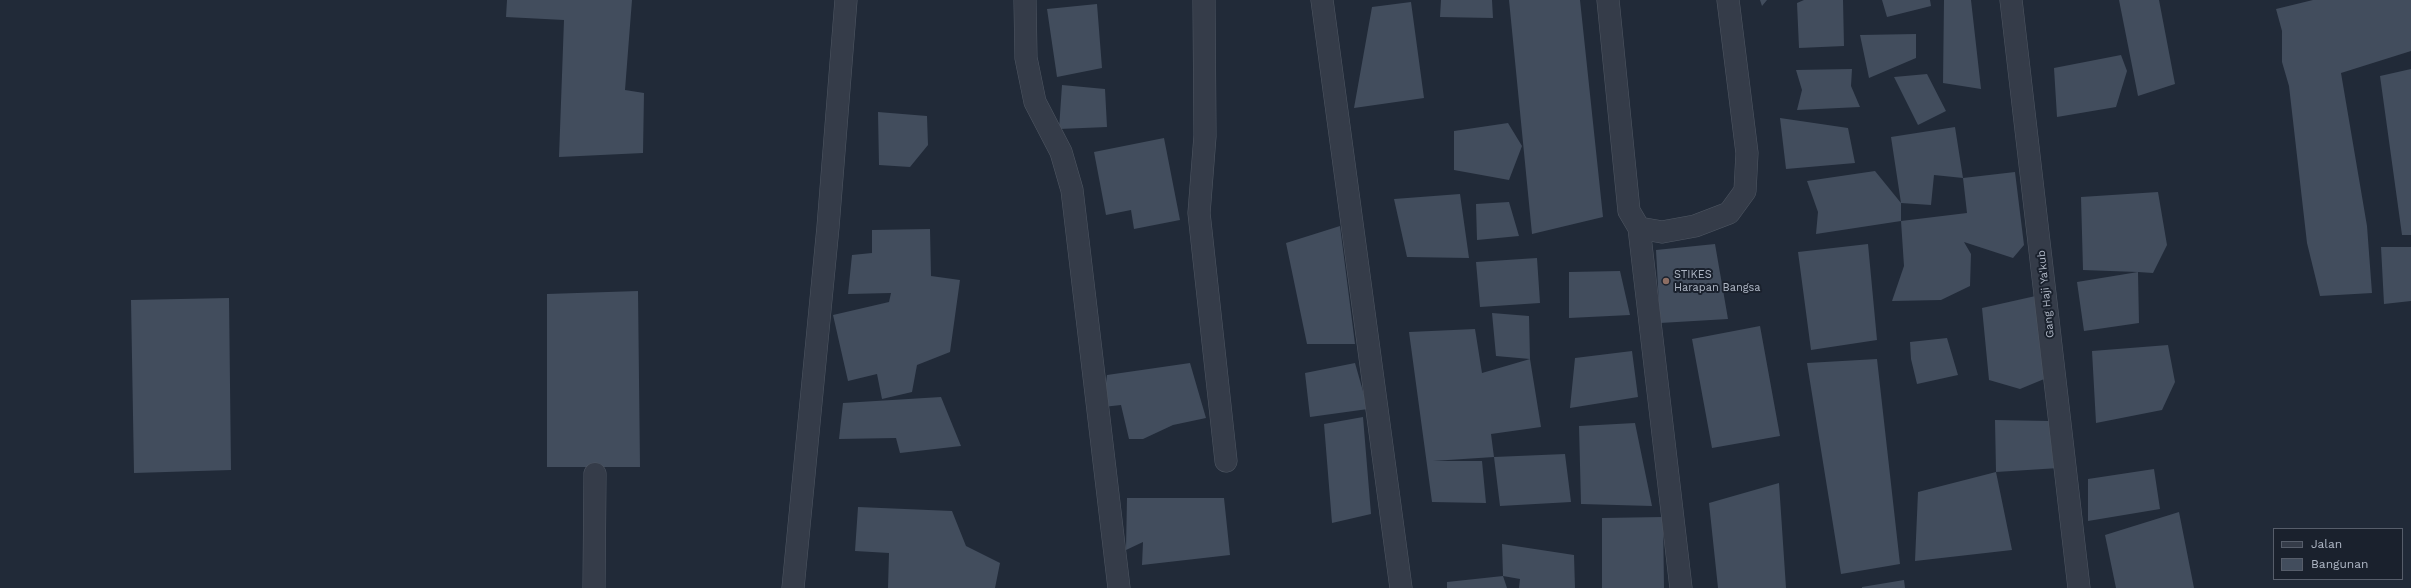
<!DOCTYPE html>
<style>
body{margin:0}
#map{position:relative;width:2411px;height:588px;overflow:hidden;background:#212a38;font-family:"Work Sans",sans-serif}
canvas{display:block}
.legend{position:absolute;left:2273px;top:528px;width:130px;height:52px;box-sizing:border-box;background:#1a212d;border:1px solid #565d6a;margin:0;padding:5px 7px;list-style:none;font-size:12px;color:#afb7c5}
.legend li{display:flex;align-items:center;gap:8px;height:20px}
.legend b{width:20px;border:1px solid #565d6a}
</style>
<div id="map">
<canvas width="2411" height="588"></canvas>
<ul class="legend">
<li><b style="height:5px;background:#353c49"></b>Jalan</li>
<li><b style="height:11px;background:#424d5d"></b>Bangunan</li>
</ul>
</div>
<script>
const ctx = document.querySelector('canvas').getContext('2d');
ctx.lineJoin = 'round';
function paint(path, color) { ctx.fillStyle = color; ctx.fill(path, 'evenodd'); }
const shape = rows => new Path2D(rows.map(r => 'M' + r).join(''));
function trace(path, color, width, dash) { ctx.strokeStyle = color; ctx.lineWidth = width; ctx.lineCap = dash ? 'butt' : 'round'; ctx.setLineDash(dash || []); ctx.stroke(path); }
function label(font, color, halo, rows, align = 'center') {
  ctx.font = font + ' "Work Sans",sans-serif'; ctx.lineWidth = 4; ctx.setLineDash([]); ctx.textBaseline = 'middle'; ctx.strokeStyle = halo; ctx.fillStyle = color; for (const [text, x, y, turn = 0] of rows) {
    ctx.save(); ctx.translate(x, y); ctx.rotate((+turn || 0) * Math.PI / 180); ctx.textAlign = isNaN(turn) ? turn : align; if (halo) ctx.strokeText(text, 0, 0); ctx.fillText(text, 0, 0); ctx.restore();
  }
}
const building = shape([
 [507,0,632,0,625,90,644,93,643,153,559,157,564,20,506,17],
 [1441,0,1492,0,1493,18,1440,17],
 [1509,0,1580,0,1603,217,1532,234],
 [1760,0,1767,0,1762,6],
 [1804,0,1843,0,1844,46,1799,48,1797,3],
 [1882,0,1930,0,1931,6,1887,17],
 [1944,0,1971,0,1981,89,1943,83],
 [2119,0,2159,0,2175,84,2138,96],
 [2313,0,2411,0,2411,51,2341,73,2367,226,2372,293,2320,296,2307,243,2289,86,2282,62,2282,31,2276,9],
 [1411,2,1424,98,1354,108,1372,7],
 [1097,4,1102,68,1057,77,1047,9],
 [1916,34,1916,58,1869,78,1860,35],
 [2121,55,2127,71,2116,107,2057,117,2054,68],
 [1852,69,1851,86,1860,107,1797,110,1802,90,1796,70],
 [2411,69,2411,235,2402,235,2380,76],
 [1927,74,1946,111,1918,125,1894,77],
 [1062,85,1105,89,1107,127,1059,129],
 [878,112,927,116,928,145,910,167,879,165],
 [1780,118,1848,128,1855,163,1786,169],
 [1508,123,1522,146,1509,180,1454,170,1454,131],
 [1955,127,1963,178,1934,175,1931,205,1901,203,1891,137],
 [1164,138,1180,220,1134,229,1131,210,1106,215,1094,152],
 [1875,171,1901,203,1901,221,1816,234,1818,212,1807,181],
 [2015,172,2024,245,2013,258,1964,242,1971,254,1970,286,1941,300,1892,301,1904,266,1901,221,1967,213,1963,178],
 [2158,192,2167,245,2153,273,2138,272,2139,323,2084,331,2077,282,2138,272,2083,270,2081,197],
 [1460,194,1469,258,1407,257,1394,199],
 [1509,202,1519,236,1477,240,1476,204],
 [1340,226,1355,344,1307,344,1286,243],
 [930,229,931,276,960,280,950,352,917,365,912,392,882,399,877,374,848,381,833,315,889,302,891,293,848,294,852,255,872,253,872,230],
 [1715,244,1728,319,1660,323,1656,250],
 [1868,244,1877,340,1811,350,1798,252],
 [2381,247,2411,247,2411,301,2384,304],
 [1537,258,1540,303,1480,307,1476,262],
 [1620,271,1630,315,1569,318,1569,272],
 [638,291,640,467,547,467,547,294],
 [2040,295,2049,377,2020,389,1989,380,1982,308],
 [229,298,231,470,134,473,131,300],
 [1492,313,1529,316,1530,359,1496,356],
 [1760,326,1780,436,1712,448,1692,339],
 [1475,329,1482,373,1530,359,1541,427,1491,434,1494,457,1433,461,1482,461,1486,503,1432,502,1409,332],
 [1947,338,1958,375,1917,384,1911,359,1910,342],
 [2168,345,2175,382,2162,410,2096,423,2092,351],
 [1632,351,1638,397,1570,408,1575,358],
 [1877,359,1900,564,1841,574,1807,363],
 [1190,363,1206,418,1173,425,1143,439,1129,439,1121,405,1103,407,1107,375],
 [1355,363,1368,409,1310,417,1305,373],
 [941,397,961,446,900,453,896,438,839,439,843,403],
 [1363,417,1371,514,1332,523,1324,424],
 [1995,420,2050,421,2059,468,1996,472,2012,550,1915,561,1918,492,1996,472],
 [1635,423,1652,506,1581,504,1579,426],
 [1565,454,1571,502,1500,506,1494,457],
 [2154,469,2160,509,2088,521,2088,479],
 [1779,483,1786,588,1718,588,1709,503],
 [1127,498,1224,498,1230,555,1142,565,1143,542,1126,550],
 [858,507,952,511,966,546,1000,563,995,588,888,588,889,553,855,551],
 [2179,512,2194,588,2116,588,2105,535],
 [1663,517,1664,588,1602,588,1602,518],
 [1502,544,1574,555,1575,588,1519,588,1520,579,1503,576],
 [1503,576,1507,588,1447,588,1447,582],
 [1904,580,1905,588,1862,588,1862,587]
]);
const minor = shape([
 [1025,0,1026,58,1035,102,1061,152,1072,190,1119,588],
 [1204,0,1205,136,1199,213,1226,461],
 [1322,0,1401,588],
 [1608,0,1629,211,1639,228,1681,588],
 [2011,0,2079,588],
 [1639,228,1662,232,1695,226,1729,213,1745,191,1747,153,1728,0],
 [594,588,595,474],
 [793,588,828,227,846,0]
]);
const markers = [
 [1666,281,4,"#8d6e63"]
];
const poiNames = [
 ["STIKES",1674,275],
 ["Harapan Bangsa",1674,288]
];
const streetNames = [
 ["Gang Haji Ya'kub",2046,294,-96]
];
paint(building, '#424d5d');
trace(minor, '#4f5763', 23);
trace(minor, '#353c49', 22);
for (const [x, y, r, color] of markers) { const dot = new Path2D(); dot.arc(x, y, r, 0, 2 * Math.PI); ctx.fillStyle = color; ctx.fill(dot); trace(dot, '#1a212d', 1.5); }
label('11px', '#afb7c5', '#1a212d', poiNames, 'left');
label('11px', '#afb7c5', '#1a212d', streetNames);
</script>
